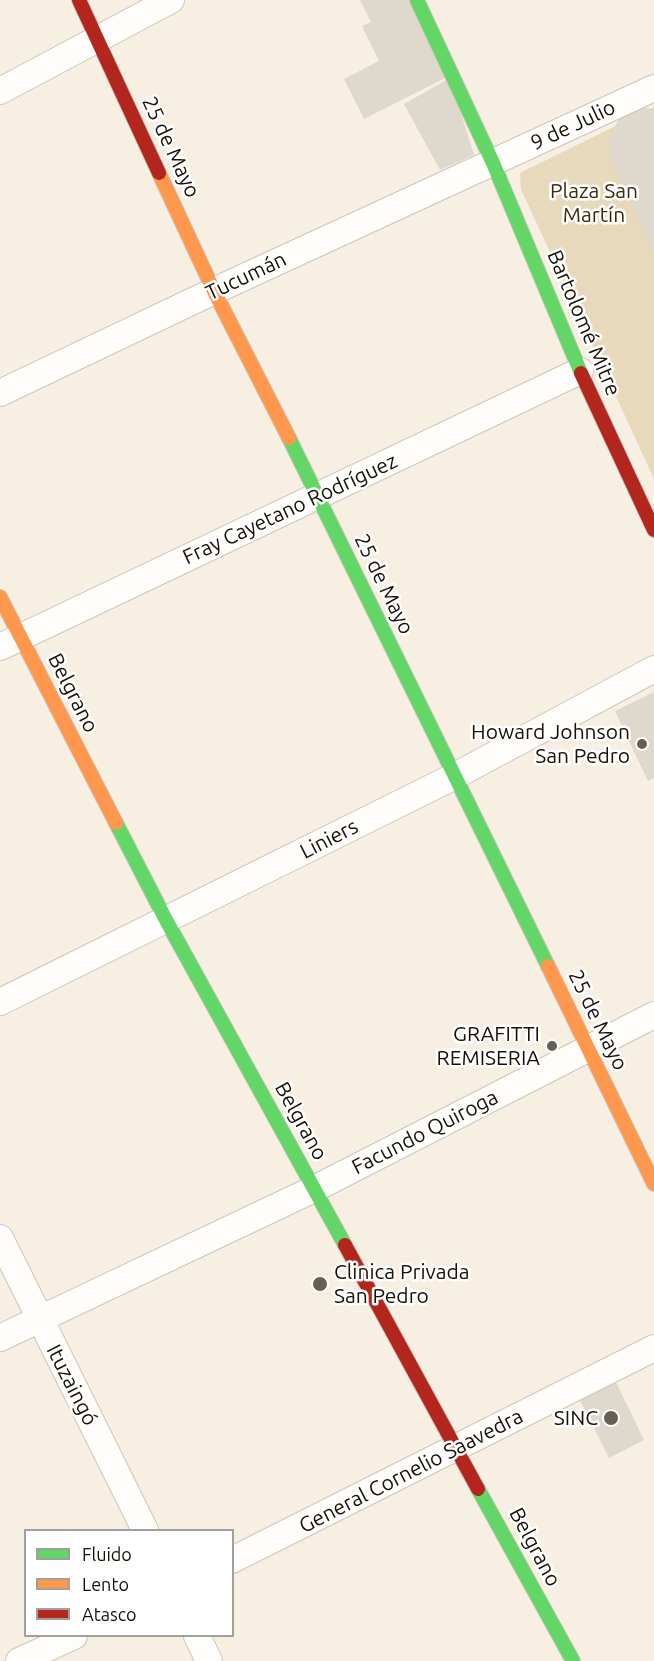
<!DOCTYPE html>
<meta charset="utf-8">
<style>
body{margin:0}
#map{position:relative;width:654px;height:1661px;overflow:hidden;background:#f7efe2;font-family:Ubuntu,sans-serif}
canvas{display:block}
.legend{position:absolute;left:24px;top:1529px;width:210px;height:108px;box-sizing:border-box;background:#fff;border:2px solid #a2a09c;margin:0;padding:8px 10px;list-style:none;font-size:18px;color:#161107}
.legend li{display:flex;align-items:center;gap:12px;height:30px}
.legend b{width:30px;border:2px solid #a2a09c}
</style>
<div id="map">
<canvas width="654" height="1661"></canvas>
<ul class="legend">
<li><b style="height:8px;background:#63d668"></b>Fluido</li>
<li><b style="height:8px;background:#ff974d"></b>Lento</li>
<li><b style="height:8px;background:#b3261e"></b>Atasco</li>
</ul>
</div>
<script>
const ctx = document.querySelector('canvas').getContext('2d');
ctx.lineJoin = 'round';
function paint(path, color) { ctx.fillStyle = color; ctx.fill(path, 'evenodd'); }
const shape = rows => new Path2D(rows.map(r => 'M' + r).join(''));
function trace(path, color, width, dash) { ctx.strokeStyle = color; ctx.lineWidth = width; ctx.lineCap = dash ? 'butt' : 'round'; ctx.setLineDash(dash || []); ctx.stroke(path); }
function label(font, color, halo, rows, align = 'center') {
  ctx.font = font + ' Ubuntu,sans-serif'; ctx.lineWidth = 5; ctx.setLineDash([]); ctx.textBaseline = 'middle'; ctx.strokeStyle = halo; ctx.fillStyle = color; for (const [text, x, y, turn = 0] of rows) {
    ctx.save(); ctx.translate(x, y); ctx.rotate((+turn || 0) * Math.PI / 180); ctx.textAlign = isNaN(turn) ? turn : align; if (halo) ctx.strokeText(text, 0, 0); ctx.fillText(text, 0, 0); ctx.restore();
  }
}
const green = shape([
 [654,107,654,479,521,189,520,173]
]);
const building = shape([
 [360,0,410,0,449,76,364,119,344,79,379,61,362,26,371,22],
 [450,78,474,155,440,170,404,104],
 [635,107,654,109,654,253,611,158,608,143,620,116],
 [654,692,654,778,648,781,615,711],
 [614,1378,644,1440,609,1458,578,1396]
]);
const street = shape([
 [0,91,171,0],
 [0,393,214,291,654,88],
 [0,647,580,371],
 [0,1002,453,777,654,669],
 [0,1238,145,1530],
 [0,1338,314,1189,654,1015],
 [232,1560,654,1348],
 [197,1636,209,1661],
 [19,1661,74,1636]
]);
const fast = shape([
 [417,0,493,163,581,373],
 [289,438,548,966],
 [116,823,166,920,345,1245],
 [478,1489,573,1661]
]);
const slow = shape([
 [159,173,214,291,289,438],
 [0,597,116,823],
 [548,966,654,1184]
]);
const jam = shape([
 [79,0,159,173],
 [581,373,654,530],
 [345,1245,478,1489]
]);
const markers = [
 [642,744,6,"#655f54"],
 [552,1046,6,"#655f54"],
 [320,1284,8,"#655f54"],
 [611,1418,8,"#655f54"]
];
const streetNames = [
 ["9 de Julio",573,125,-25],
 ["25 de Mayo",171,147,65],
 ["Tucumán",246,276,-25],
 ["Bartolomé Mitre",584,323,67],
 ["Fray Cayetano Rodríguez",290,509,-25],
 ["25 de Mayo",384,584,64],
 ["Belgrano",73,693,63],
 ["Liniers",329,839,-27],
 ["25 de Mayo",598,1020,64],
 ["Belgrano",301,1121,61],
 ["Facundo Quiroga",425,1132,-27],
 ["Ituzaingó",72,1385,63],
 ["General Cornelio Saavedra",411,1471,-27],
 ["Belgrano",535,1547,62]
];
const parkNames = [
 ["Plaza San",594,191],
 ["Martín",594,215]
];
const poiNames = [
 ["Howard Johnson",630,732],
 ["San Pedro",630,756],
 ["GRAFITTI",540,1034],
 ["REMISERIA",540,1058],
 ["Clinica Privada",334,1272,"left"],
 ["San Pedro",334,1296,"left"],
 ["SINC",598,1418]
];
paint(green, '#e8d8bc');
paint(building, '#ded8cd');
trace(street, '#cdc6bb', 28);
trace(fast, '#cdc6bb', 16);
trace(slow, '#cdc6bb', 16);
trace(jam, '#cdc6bb', 16);
trace(street, '#fefdfb', 26);
trace(fast, '#63d668', 14);
trace(slow, '#ff974d', 14);
trace(jam, '#b3261e', 14);
for (const [x, y, r, color] of markers) { const dot = new Path2D(); dot.arc(x, y, r, 0, 2 * Math.PI); ctx.fillStyle = color; ctx.fill(dot); trace(dot, '#fff', 2); }
label('21px', '#161107', '#fff', streetNames);
label('21px', '#3a2b0e', '#fff', parkNames);
label('21px', '#161107', '#fff', poiNames, 'right');
</script>
